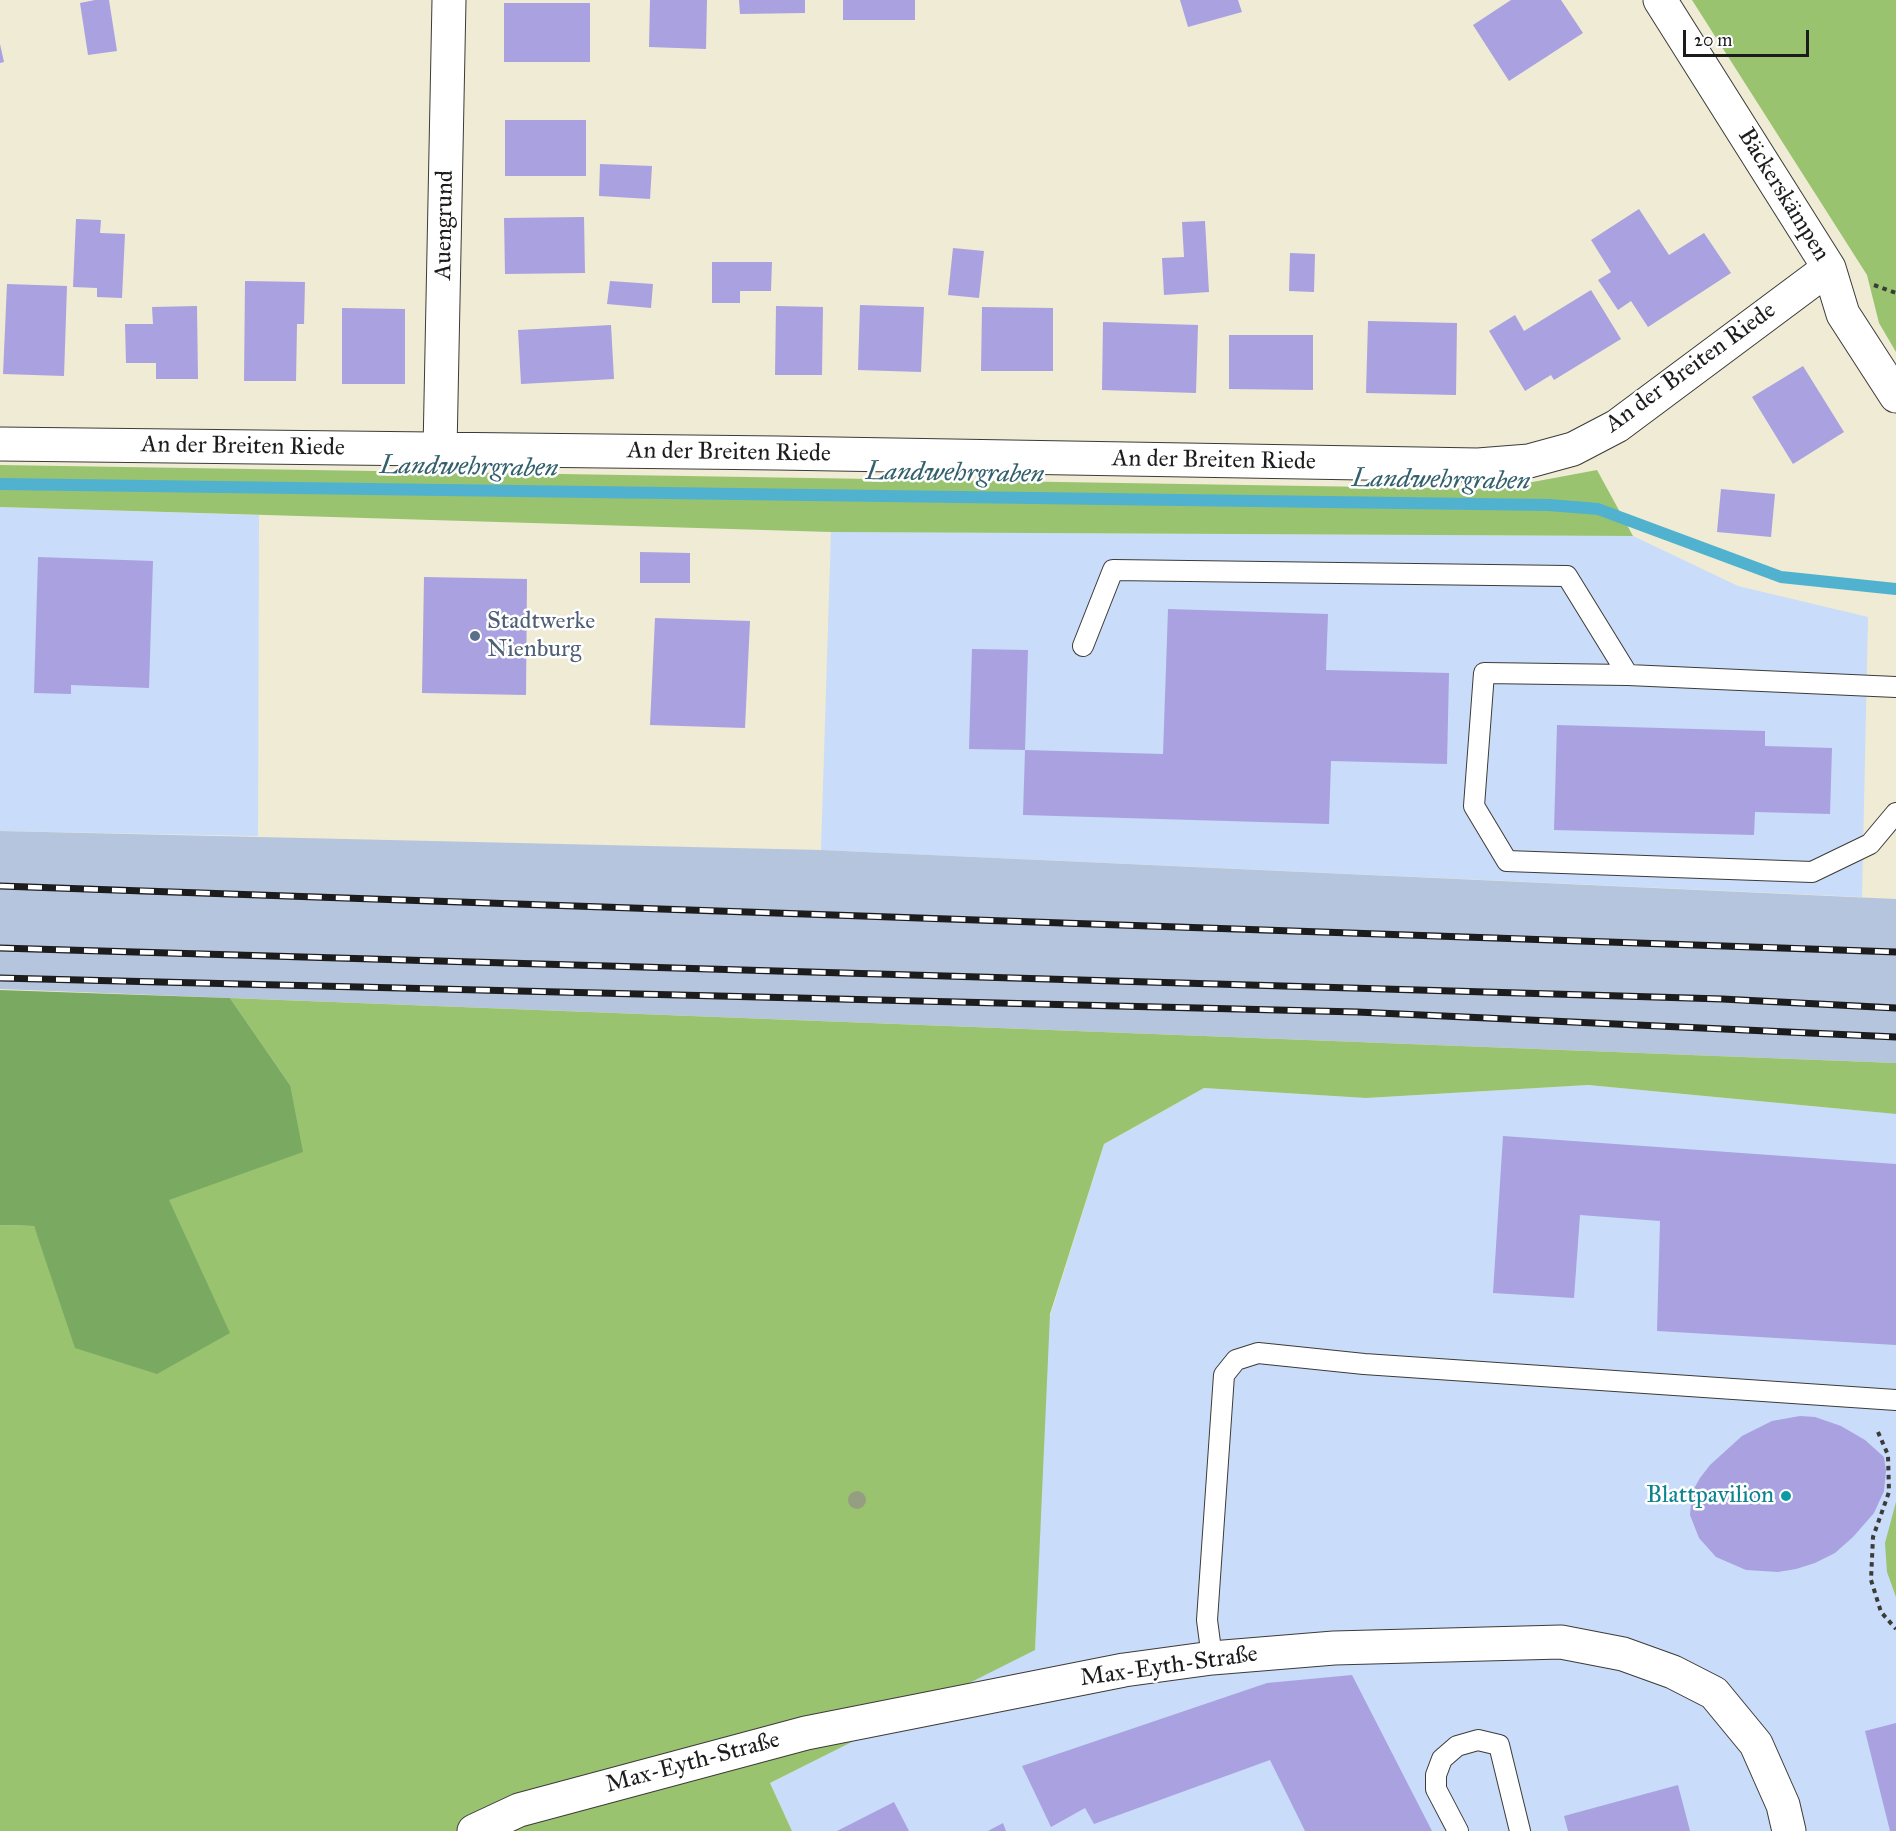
<!DOCTYPE html>
<meta charset="utf-8">
<style>
body{margin:0}
#map{position:relative;width:1896px;height:1831px;overflow:hidden;background:#efebd4;font-family:"IM FELL Great Primer",serif}
canvas{display:block}
.scale{position:absolute;left:1683px;top:30px;width:126px;height:27px;box-sizing:border-box;border:3px solid #1c1c1c;border-top:0;padding-left:8px;font-size:18px;line-height:21px;white-space:nowrap;color:#1c1c1c;-webkit-text-stroke:4px #fff;paint-order:stroke}
</style>
<div id="map">
<canvas width="1896" height="1831"></canvas>
<div class="scale">20 m</div>
</div>
<script>
const ctx = document.querySelector('canvas').getContext('2d');
ctx.lineJoin = 'round';
function paint(path, color) { ctx.fillStyle = color; ctx.fill(path, 'evenodd'); }
const shape = rows => new Path2D(rows.map(r => 'M' + r).join(''));
function trace(path, color, width, dash) { ctx.strokeStyle = color; ctx.lineWidth = width; ctx.lineCap = dash ? 'butt' : 'round'; ctx.setLineDash(dash || []); ctx.stroke(path); }
function label(font, color, halo, rows, align = 'center') {
  ctx.font = font + ' "IM FELL Great Primer",serif'; ctx.lineWidth = 5; ctx.setLineDash([]); ctx.textBaseline = 'middle'; ctx.strokeStyle = halo; ctx.fillStyle = color; for (const [text, x, y, turn = 0] of rows) {
    ctx.save(); ctx.translate(x, y); ctx.rotate((+turn || 0) * Math.PI / 180); ctx.textAlign = isNaN(turn) ? turn : align; if (halo) ctx.strokeText(text, 0, 0); ctx.fillText(text, 0, 0); ctx.restore();
  }
}
const built = shape([
 [0,507,259,515,258,836,0,831],
 [831,532,1633,536,1738,586,1868,617,1862,897,821,850],
 [1588,1085,1896,1114,1896,1831,792,1831,770,1783,1035,1649,1046,1329,1104,1144,1204,1088,1366,1098]
]);
const industrial = shape([
 [0,831,821,850,1896,899,1896,1063,0,989]
]);
const green = shape([
 [1692,0,1896,0,1896,352,1879,323,1867,275],
 [0,465,1495,489,1597,470,1633,536,831,532,0,507],
 [230,998,1896,1063,1896,1114,1588,1085,1366,1098,1204,1088,1104,1144,1050,1314,1035,1650,770,1783,792,1831,0,1831,0,1225,34,1226,44,1252,169,1200,290,1085],
 [1896,1502,1896,1597,1887,1572,1885,1543]
]);
const forest = shape([
 [0,990,230,998,290,1085,303,1152,169,1200,230,1333,157,1374,75,1348,34,1226,0,1225]
]);
const stream = shape([
 [0,484,1549,505,1598,509,1781,577,1896,589]
]);
const building = shape([
 [95,0,109,0,117,51,88,55,80,3],
 [650,0,707,0,706,49,649,47],
 [739,0,805,0,805,13,740,14],
 [843,0,915,0,915,20,843,20],
 [1180,0,1238,0,1242,12,1188,27],
 [1511,0,1561,0,1583,33,1509,81,1473,25],
 [504,3,590,3,590,62,504,62],
 [0,44,4,62,0,63],
 [505,120,586,120,586,176,505,176],
 [600,164,652,166,650,199,599,196],
 [1639,209,1669,255,1704,233,1731,273,1648,327,1631,301,1618,310,1598,280,1611,272,1591,240],
 [584,217,585,273,505,274,504,218],
 [76,219,101,220,100,233,125,234,122,298,97,297,97,288,73,287],
 [1205,221,1209,292,1164,295,1162,258,1184,257,1182,222],
 [953,248,984,251,979,298,948,295],
 [1290,253,1315,254,1314,292,1289,291],
 [712,262,772,262,771,291,740,291,740,303,712,303],
 [245,281,305,282,304,324,297,324,296,381,244,381],
 [610,281,653,284,651,308,607,304],
 [7,284,67,286,64,376,3,374],
 [1591,290,1621,339,1554,380,1551,375,1525,391,1489,331,1515,315,1524,331],
 [860,305,924,307,921,372,858,370],
 [197,306,198,379,156,379,156,363,126,363,125,324,153,324,152,307],
 [776,306,823,307,822,375,775,375],
 [982,307,1053,308,1053,371,981,371],
 [342,308,405,309,405,384,342,384],
 [1368,321,1457,323,1456,395,1366,393],
 [1103,322,1198,325,1196,393,1102,390],
 [611,325,614,379,521,384,518,330],
 [1229,335,1313,335,1313,390,1229,389],
 [1803,366,1844,432,1793,464,1752,397],
 [1721,489,1775,494,1771,537,1717,532],
 [640,552,690,553,690,583,640,583],
 [38,557,153,561,149,688,71,685,71,694,34,693],
 [424,577,527,579,526,695,422,693],
 [1168,609,1328,614,1326,670,1449,673,1447,764,1331,761,1329,824,1023,815,1025,750,969,749,972,649,1028,650,1025,750,1163,754],
 [655,618,750,621,745,728,650,725],
 [1557,725,1765,731,1765,746,1832,748,1830,814,1755,812,1754,835,1554,830],
 [1503,1136,1896,1164,1896,1345,1657,1331,1660,1221,1580,1215,1574,1298,1493,1293],
 [1800,1416,1815,1417,1841,1426,1865,1440,1884,1457,1886,1471,1884,1491,1874,1513,1853,1537,1835,1553,1815,1563,1796,1569,1778,1572,1746,1570,1716,1557,1699,1538,1690,1515,1692,1492,1700,1478,1710,1465,1742,1436,1772,1421],
 [1352,1675,1432,1831,1305,1831,1270,1760,1094,1824,1085,1808,1051,1827,1022,1766,1267,1683],
 [1896,1723,1896,1831,1890,1831,1865,1731],
 [1678,1785,1690,1831,1568,1831,1564,1816],
 [894,1802,909,1831,837,1831],
 [1003,1823,1006,1831,988,1831]
]);
const path = shape([
 [1874,285,1896,293],
 [1878,1432,1888,1455,1889,1492,1873,1537,1871,1580,1881,1612,1896,1629]
]);
const service = shape([
 [1083,646,1113,570,1567,576,1628,675,1896,687],
 [1628,675,1484,673,1474,806,1507,861,1812,872,1870,844,1896,813],
 [1212,1658,1207,1620,1224,1375,1236,1360,1258,1353,1364,1364,1896,1400],
 [1458,1831,1436,1789,1436,1775,1442,1759,1457,1746,1478,1740,1499,1745,1520,1831]
]);
const minor = shape([
 [1660,0,1829,268,1843,314,1896,396],
 [0,444,777,453,1478,465,1529,461,1573,449,1617,426,1829,268],
 [440,450,449,0],
 [474,1831,519,1810,806,1733,1124,1670,1212,1658,1334,1648,1561,1642,1623,1654,1673,1672,1714,1693,1756,1744,1783,1805,1789,1831]
]);
const rail = shape([
 [0,886,1896,952],
 [0,948,1722,999,1896,1008],
 [0,978,1357,1012,1896,1037]
]);
const trees = [
 [857,1500]
];
const markers = [
 [475,636,6,"#5c6f8a"],
 [1786,1496,6,"#0f9aa8"]
];
const streetNames = [
 ["Bäckerskämpen",1783,195,58],
 ["Auengrund",445,225,-89],
 ["An der Breiten Riede",1691,368,-36],
 ["An der Breiten Riede",243,447,1],
 ["An der Breiten Riede",729,453,1],
 ["An der Breiten Riede",1214,461,1],
 ["Max-Eyth-Straße",1169,1667,-8],
 ["Max-Eyth-Straße",693,1763,-15]
];
const serviceNames = [
 ["Stadtwerke",487,622],
 ["Nienburg",487,650]
];
const cultureNames = [
 ["Blattpavilion",1774,1496]
];
const waterNames = [
 ["Landwehrgraben",469,468,1],
 ["Landwehrgraben",955,474,1],
 ["Landwehrgraben",1441,481,1]
];
paint(built, '#c9dcf9');
paint(industrial, '#b6c5de');
paint(green, '#99c36f');
paint(forest, '#7aa962');
trace(stream, '#50b2cf', 12);
paint(building, '#aaa1e1');
trace(service, '#3c3b38', 22);
trace(minor, '#3c3b38', 35);
trace(path, '#3c3b38', 4, [4.5, 4.5]);
trace(service, '#fff', 20);
trace(minor, '#fff', 33);
trace(rail, '#1c1c1c', 7);
trace(rail, '#fff', 4.5, [14]);
ctx.fillStyle = '#969e81';
for (const [x, y] of trees) { ctx.beginPath(); ctx.arc(x, y, 9, 0, 2 * Math.PI); ctx.fill(); }
for (const [x, y, r, color] of markers) { const dot = new Path2D(); dot.arc(x, y, r, 0, 2 * Math.PI); ctx.fillStyle = color; ctx.fill(dot); trace(dot, '#fff', 2); }
label('24px', '#1c1c1c', '#fff', streetNames);
label('24px', '#4e5e75', '#fff', serviceNames, 'left');
label('24px', '#0d838f', '#fff', cultureNames, 'right');
label('italic 26px', '#33606d', '#fff', waterNames);
</script>
